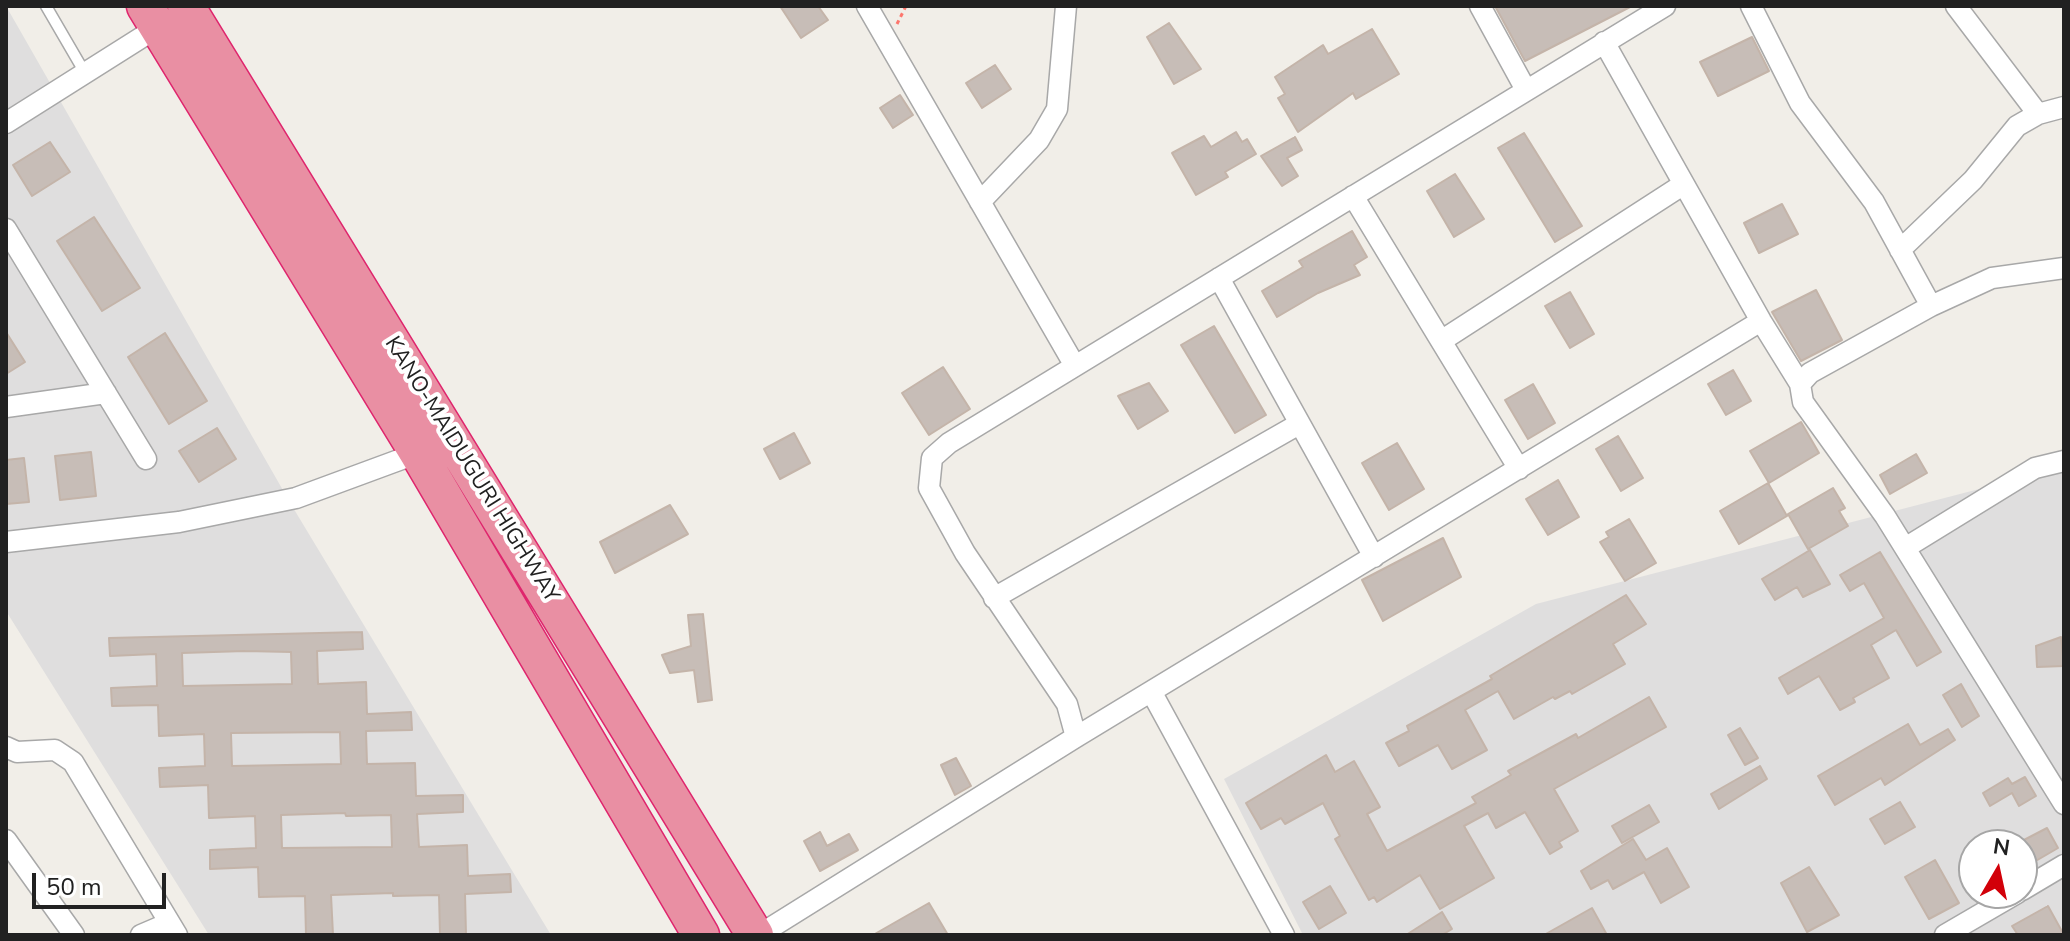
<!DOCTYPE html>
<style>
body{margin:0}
#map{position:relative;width:2070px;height:941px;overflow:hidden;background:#f1eee8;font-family:"Nunito Sans",sans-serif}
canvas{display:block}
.frame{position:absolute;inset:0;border:8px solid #212121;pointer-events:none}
.north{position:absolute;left:1958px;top:829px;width:80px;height:80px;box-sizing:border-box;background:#fff;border:2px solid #a6a6a6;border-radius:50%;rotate:9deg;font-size:22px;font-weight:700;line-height:32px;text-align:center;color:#212121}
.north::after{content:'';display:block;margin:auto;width:28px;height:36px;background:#d20009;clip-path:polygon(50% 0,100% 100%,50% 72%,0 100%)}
.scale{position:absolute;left:32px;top:873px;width:134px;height:36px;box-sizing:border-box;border:4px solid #212121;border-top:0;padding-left:10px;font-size:24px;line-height:28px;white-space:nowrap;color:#212121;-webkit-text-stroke:6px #fff;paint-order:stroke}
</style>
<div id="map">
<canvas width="2070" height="941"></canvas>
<div class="frame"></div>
<div class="north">N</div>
<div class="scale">50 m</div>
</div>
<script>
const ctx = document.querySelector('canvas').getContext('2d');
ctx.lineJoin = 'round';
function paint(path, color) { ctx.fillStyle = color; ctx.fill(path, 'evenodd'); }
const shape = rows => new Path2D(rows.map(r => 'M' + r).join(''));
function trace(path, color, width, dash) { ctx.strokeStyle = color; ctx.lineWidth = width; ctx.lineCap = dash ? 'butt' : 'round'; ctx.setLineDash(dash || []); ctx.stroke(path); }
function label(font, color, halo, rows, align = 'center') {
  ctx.font = font + ' "Nunito Sans",sans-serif'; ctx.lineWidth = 8; ctx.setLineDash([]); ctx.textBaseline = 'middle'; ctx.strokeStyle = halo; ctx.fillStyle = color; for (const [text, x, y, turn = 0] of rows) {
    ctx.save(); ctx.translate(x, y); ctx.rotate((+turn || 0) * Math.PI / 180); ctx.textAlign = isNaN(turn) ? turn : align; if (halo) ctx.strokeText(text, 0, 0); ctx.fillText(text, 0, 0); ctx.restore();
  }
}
const residential = shape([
 [6,6,292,506,551,935,209,935,6,611],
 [2064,467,2064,935,1303,935,1224,779,1536,604],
 [1974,845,2022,845,2022,893,1974,893]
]);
const building = shape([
 [780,6,818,6,828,20,801,38,780,6],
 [1495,6,1632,6,1525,61,1495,6],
 [1169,23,1201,69,1174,84,1147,37,1169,23],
 [1372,29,1399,74,1356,99,1353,93,1298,132,1278,98,1285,94,1275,77,1323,45,1328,54,1372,29],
 [1752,37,1769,71,1718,96,1700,62,1752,37],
 [995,65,1011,89,982,108,966,83,995,65],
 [900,95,913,115,893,128,880,108,900,95],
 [1236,132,1242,142,1247,139,1256,154,1225,172,1228,177,1196,195,1172,153,1204,136,1211,147,1236,132],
 [1524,133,1582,226,1555,242,1498,148,1524,133],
 [1295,137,1302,150,1287,158,1298,176,1282,186,1261,156,1295,137],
 [50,142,70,172,32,196,13,165,50,142],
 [1455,174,1484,219,1454,237,1427,191,1455,174],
 [1782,204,1798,234,1759,253,1744,223,1782,204],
 [94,217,140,288,102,311,57,241,94,217],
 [1352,231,1367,257,1354,265,1360,275,1318,293,1277,317,1262,291,1303,267,1299,261,1352,231],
 [1816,290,1842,340,1801,361,1772,312,1816,290],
 [1570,292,1594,334,1570,348,1545,306,1570,292],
 [1214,326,1266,415,1235,433,1181,345,1214,326],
 [6,332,25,362,6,374,6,332],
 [165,333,207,401,169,424,128,357,165,333],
 [943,367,970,409,929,435,902,393,943,367],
 [1733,370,1751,401,1726,415,1708,384,1733,370],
 [1149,383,1168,411,1138,429,1118,396,1149,383],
 [1533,384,1555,423,1528,439,1505,400,1533,384],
 [1801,422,1819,453,1769,483,1750,451,1801,422],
 [217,428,236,459,199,482,179,451,217,428],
 [794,433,810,463,780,479,764,449,794,433],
 [1618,436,1643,478,1621,491,1596,449,1618,436],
 [1397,443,1424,489,1389,510,1362,463,1397,443],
 [91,452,96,496,60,500,55,456,91,452],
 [1916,454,1927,473,1890,494,1880,475,1916,454],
 [24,458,29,502,6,504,6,460,24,458],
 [1558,480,1579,517,1548,535,1526,499,1558,480],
 [1768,483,1787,516,1739,544,1720,511,1768,483],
 [1833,488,1845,508,1839,511,1848,526,1808,549,1788,514,1833,488],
 [670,505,688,534,615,573,600,542,670,505],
 [1629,519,1656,563,1625,581,1600,542,1609,537,1606,532,1629,519],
 [1443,538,1461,577,1383,621,1362,580,1443,538],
 [1810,550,1830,584,1803,597,1797,587,1775,600,1762,579,1810,550],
 [1880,552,1941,652,1917,666,1896,630,1871,645,1889,678,1853,698,1855,702,1840,710,1819,676,1788,694,1779,678,1884,618,1864,583,1850,591,1840,575,1880,552],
 [1626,595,1646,624,1613,644,1625,664,1572,694,1570,691,1555,699,1553,697,1514,719,1498,691,1465,710,1487,750,1452,769,1438,745,1399,766,1386,743,1409,731,1407,726,1492,679,1490,676,1626,595],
 [703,614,712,700,698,702,694,670,670,673,662,655,691,646,688,615,703,614],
 [362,632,363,649,317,651,318,684,366,682,367,714,411,712,412,730,366,731,367,764,415,763,416,796,463,795,463,812,417,814,419,847,467,845,468,876,510,874,511,892,465,894,466,935,440,935,439,895,393,896,393,893,331,895,333,935,306,935,305,896,259,897,258,867,210,869,210,850,256,848,255,816,209,818,208,785,160,787,159,768,205,766,204,734,159,736,158,705,112,706,111,688,157,686,156,654,110,656,109,638,362,632],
 [245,651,291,652,292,684,183,686,182,653,245,651],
 [340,732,341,764,232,766,231,733,340,732],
 [345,813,346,816,391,815,392,847,282,848,281,815,345,813],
 [2061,637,2064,666,2037,667,2036,646,2061,637],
 [1961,684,1979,716,1962,727,1943,695,1961,684],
 [1649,697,1666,727,1554,789,1578,831,1559,842,1562,847,1550,854,1525,812,1496,828,1488,813,1464,826,1494,878,1440,909,1420,875,1377,902,1374,897,1369,900,1335,839,1340,836,1323,803,1285,824,1281,818,1261,829,1246,803,1326,755,1335,772,1354,761,1380,807,1367,814,1387,851,1476,803,1472,797,1511,775,1508,771,1576,734,1578,738,1649,697],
 [1908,724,1920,745,1948,729,1955,740,1885,785,1881,778,1835,805,1818,776,1908,724],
 [1740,728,1758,758,1745,765,1728,735,1740,728],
 [956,758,971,786,955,795,941,765,956,758],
 [1760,766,1767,779,1719,809,1711,794,1760,766],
 [2025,777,2036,796,2019,806,2012,793,1990,806,1983,793,2008,778,2012,784,2025,777],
 [1900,802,1915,827,1885,844,1870,819,1900,802],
 [1649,805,1659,822,1622,843,1612,826,1649,805],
 [2047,828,2058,848,2022,869,2022,841,2047,828],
 [820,832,827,846,849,834,858,850,820,871,804,841,820,832],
 [1633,839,1646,860,1667,848,1689,887,1661,903,1644,872,1613,889,1608,880,1591,889,1581,871,1633,839],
 [1935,860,1959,903,1929,919,1905,877,1935,860],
 [1809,867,1839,915,1807,932,1781,883,1809,867],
 [1330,886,1346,913,1319,929,1303,902,1330,886],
 [929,903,948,935,873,935,929,903],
 [2048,906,2064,935,2018,935,2012,926,2048,906],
 [1592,908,1607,935,1544,935,1592,908],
 [1442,912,1452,929,1442,935,1406,935,1442,912]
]);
const path = shape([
 [897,24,906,6]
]);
const lane = shape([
 [46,6,85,73]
]);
const street = shape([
 [867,6,1075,366],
 [1480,6,1526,90],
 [1751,6,1800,103,1874,202,1931,306],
 [1956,6,2038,114],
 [1604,42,1761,321,1800,384],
 [6,123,158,27],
 [1353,196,1441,341],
 [980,202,1039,140,1057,109,1066,6],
 [6,229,146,459],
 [1900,250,1973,180,2017,126,2038,114,2064,107],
 [2064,268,1992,278,1931,306,1810,373,1800,384,1803,402,1885,516,2064,804],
 [1219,278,1374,557],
 [6,407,106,393],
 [1519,469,1441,341,1684,184],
 [6,542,179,522,296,498,418,453],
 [1905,548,2035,468,2064,461],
 [994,598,1299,424],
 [1152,693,1284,935],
 [1076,737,1067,704,965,553,929,488,932,458,949,443,1665,6],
 [6,747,17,752,55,750,73,762,177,935],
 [6,840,74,935],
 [2022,890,2064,865],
 [141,935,169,923],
 [759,935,1076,737,1761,321],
 [1945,935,2017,893]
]);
const highway = shape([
 [145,6,418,453,701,935],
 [186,6,755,935]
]);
const streetNames = [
 ["KANO-MAIDUGURI HIGHWAY",471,470,58]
];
paint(residential, '#dfdede');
paint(building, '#c7bdb7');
trace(building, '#c4b4a9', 2);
trace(lane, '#a8a8a8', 13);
trace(street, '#a8a8a8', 23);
trace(highway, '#df256d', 39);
trace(path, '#fd766d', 3, [4, 4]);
trace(lane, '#fff', 10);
trace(street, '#fff', 20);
trace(highway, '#e98fa3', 36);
label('22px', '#212121', '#fff', streetNames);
</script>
